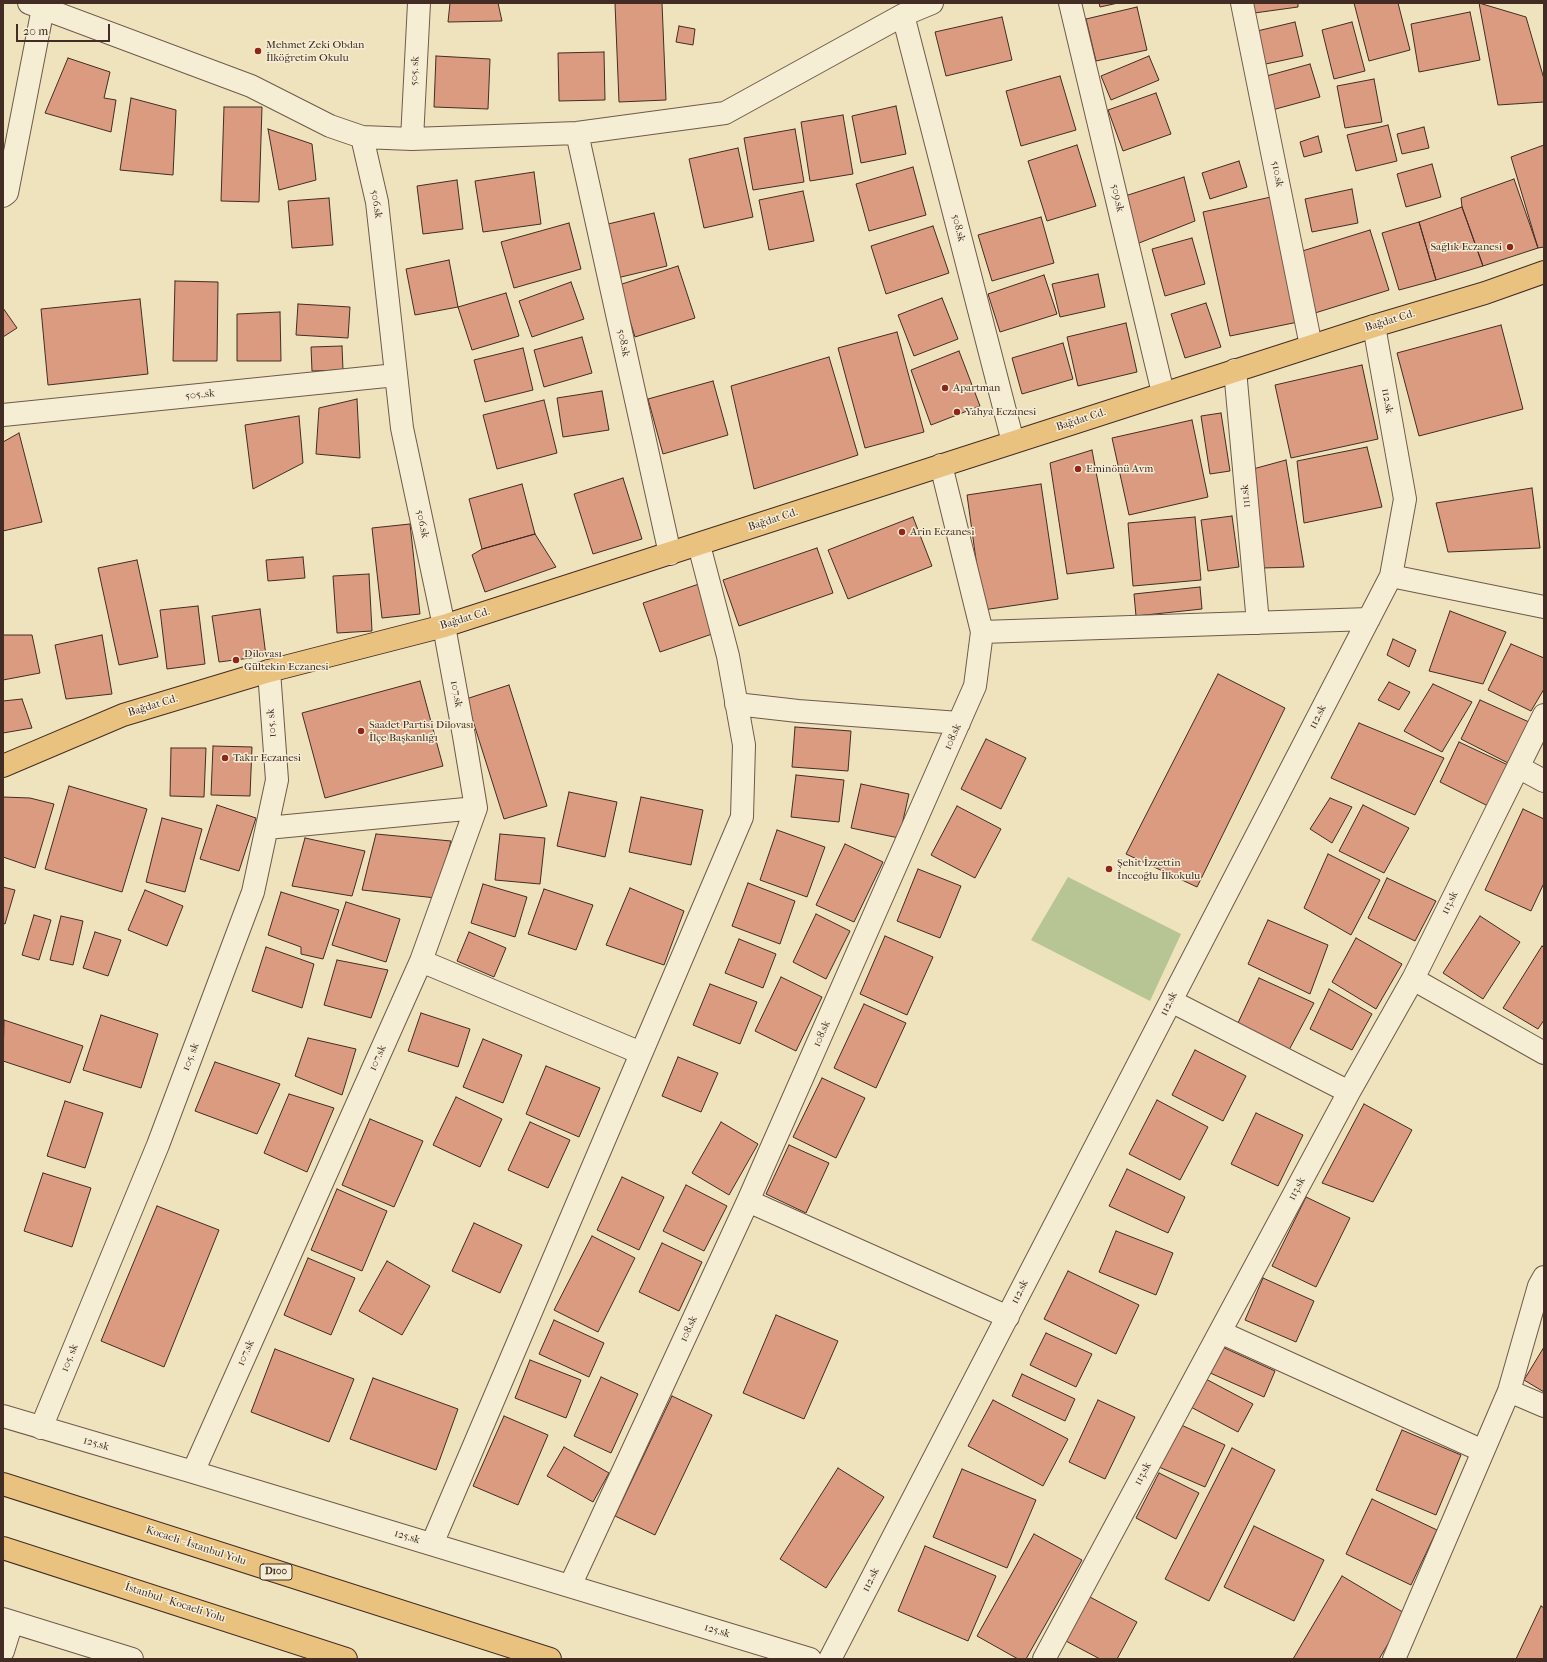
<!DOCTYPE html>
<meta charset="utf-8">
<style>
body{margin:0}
#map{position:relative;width:1547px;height:1662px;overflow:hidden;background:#efe3bd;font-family:"IM FELL French Canon",serif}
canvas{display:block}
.frame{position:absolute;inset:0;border:4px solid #432c23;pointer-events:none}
.scale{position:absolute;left:16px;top:24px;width:94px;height:18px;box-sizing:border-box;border:2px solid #432c23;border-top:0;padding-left:5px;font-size:12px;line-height:14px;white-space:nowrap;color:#432c23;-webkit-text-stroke:3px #f5edd4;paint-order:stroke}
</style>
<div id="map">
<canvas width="1547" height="1662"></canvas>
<div class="frame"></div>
<div class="scale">20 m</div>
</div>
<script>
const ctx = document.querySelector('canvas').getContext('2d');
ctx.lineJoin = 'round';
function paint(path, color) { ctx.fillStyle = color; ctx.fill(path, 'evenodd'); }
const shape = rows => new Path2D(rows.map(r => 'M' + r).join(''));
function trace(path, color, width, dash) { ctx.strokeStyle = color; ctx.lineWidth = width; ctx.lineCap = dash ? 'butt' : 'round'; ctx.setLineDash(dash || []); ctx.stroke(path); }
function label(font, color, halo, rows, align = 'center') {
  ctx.font = font + ' "IM FELL French Canon",serif'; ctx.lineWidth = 3; ctx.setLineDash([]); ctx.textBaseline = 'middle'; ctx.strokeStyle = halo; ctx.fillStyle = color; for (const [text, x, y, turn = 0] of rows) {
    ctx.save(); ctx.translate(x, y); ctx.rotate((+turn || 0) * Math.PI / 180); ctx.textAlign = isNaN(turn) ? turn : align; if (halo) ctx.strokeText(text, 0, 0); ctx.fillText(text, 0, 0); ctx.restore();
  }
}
const green = shape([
 [1068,877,1181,934,1150,1001,1031,940]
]);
const building = shape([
 [450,3,498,3,502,21,448,22,450,3],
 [615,3,662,3,666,100,619,102,615,3],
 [1099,3,1118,3,1100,7,1099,3],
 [1245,3,1298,3,1298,7,1247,14,1245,3],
 [1354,3,1398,3,1410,50,1369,61,1354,3],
 [1479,3,1526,17,1544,79,1544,102,1498,105,1479,3],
 [1137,7,1147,50,1096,61,1086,19,1137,7],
 [1470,12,1480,60,1419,72,1411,24,1470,12],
 [1002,17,1012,60,946,76,935,32,1002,17],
 [1295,22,1303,56,1261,65,1253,32,1295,22],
 [1352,22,1365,71,1334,79,1322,30,1352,22],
 [679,26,695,29,693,45,676,42,679,26],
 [604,52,605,100,559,101,558,53,604,52],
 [436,56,490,59,488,109,434,107,436,56],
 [1149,56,1159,80,1111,100,1101,76,1149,56],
 [68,58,110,72,104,98,116,100,111,132,45,113,68,58],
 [1310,64,1320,97,1272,110,1263,77,1310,64],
 [1060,76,1076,130,1021,146,1006,91,1060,76],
 [1374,79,1382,122,1345,128,1337,86,1374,79],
 [1156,93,1171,134,1123,151,1108,110,1156,93],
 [131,98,176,110,173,175,120,170,131,98],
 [896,106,906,154,861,163,852,116,896,106],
 [224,107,262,107,259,202,221,201,224,107],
 [843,115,853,174,810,181,801,122,843,115],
 [1388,125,1397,161,1356,171,1347,135,1388,125],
 [1424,127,1429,148,1402,154,1397,134,1424,127],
 [268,129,312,144,316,180,279,190,268,129],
 [795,129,804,182,753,190,744,138,795,129],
 [1318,136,1322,152,1304,157,1300,142,1318,136],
 [1077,145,1096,206,1047,221,1028,161,1077,145],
 [1544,145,1544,247,1538,248,1511,157,1544,145],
 [738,148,753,217,704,228,689,159,738,148],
 [1239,161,1247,187,1210,199,1202,173,1239,161],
 [1432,164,1441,197,1406,207,1397,174,1432,164],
 [913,167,926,215,869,231,856,184,913,167],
 [534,172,541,224,483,232,475,181,534,172],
 [1184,177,1195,221,1134,245,1125,196,1184,177],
 [1514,179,1538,248,1483,266,1462,207,1461,198,1514,179],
 [457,180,463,229,423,234,417,186,457,180],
 [1352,189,1358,223,1312,232,1305,199,1352,189],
 [803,191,814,241,769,250,759,200,803,191],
 [1271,197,1298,322,1230,336,1203,212,1271,197],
 [329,198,333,245,292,248,288,201,329,198],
 [1462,207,1483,266,1436,280,1419,222,1462,207],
 [654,213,667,266,617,278,604,225,654,213],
 [1041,217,1054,263,992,281,978,235,1041,217],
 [1419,222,1436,280,1399,290,1382,233,1419,222],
 [569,223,581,269,514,288,501,242,569,223],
 [933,226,949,273,886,294,871,246,933,226],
 [1370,230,1389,290,1315,313,1296,253,1370,230],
 [1192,238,1205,284,1165,296,1152,249,1192,238],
 [449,260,458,307,415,315,406,269,449,260],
 [678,266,695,318,635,337,619,285,678,266],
 [1098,274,1105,307,1060,317,1052,284,1098,274],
 [1044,275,1057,314,1000,332,988,294,1044,275],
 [175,281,218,282,217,361,173,361,175,281],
 [571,282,584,319,532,337,519,301,571,282],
 [506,293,519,336,472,350,458,307,506,293],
 [942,298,958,339,914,356,898,315,942,298],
 [140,299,148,374,48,385,41,309,140,299],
 [1206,303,1221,347,1185,358,1171,314,1206,303],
 [298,304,350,307,348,338,296,335,298,304],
 [3,308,17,328,3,337,3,308],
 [280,312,281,361,237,361,237,314,280,312],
 [1126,323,1137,372,1078,386,1067,337,1126,323],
 [1501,325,1523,409,1419,436,1397,353,1501,325],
 [897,332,924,432,865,448,838,348,897,332],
 [582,337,592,373,544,387,534,350,582,337],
 [1063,343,1073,379,1022,394,1012,358,1063,343],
 [342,346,343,370,312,371,311,347,342,346],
 [523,348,533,390,485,402,474,360,523,348],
 [959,351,980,406,931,425,911,370,959,351],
 [829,357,858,455,754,489,731,386,829,357],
 [1362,365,1378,439,1291,458,1275,385,1362,365],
 [713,381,728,435,663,454,648,399,713,381],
 [602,391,609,430,563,437,557,398,602,391],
 [357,399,360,458,316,454,319,408,357,399],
 [544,400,557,453,497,469,483,415,544,400],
 [1221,413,1230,471,1210,474,1201,416,1221,413],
 [299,416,303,463,253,489,245,425,299,416],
 [1192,420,1208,497,1129,515,1112,438,1192,420],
 [19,433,42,522,3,531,3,442,19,433],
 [1367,447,1382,507,1304,523,1297,461,1367,447],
 [1092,450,1114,568,1067,574,1050,463,1092,450],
 [1286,460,1304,567,1260,568,1253,469,1286,460],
 [623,478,642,539,593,554,574,494,623,478],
 [522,484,535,534,482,549,469,499,522,484],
 [1041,484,1058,599,983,610,967,495,1041,484],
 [1532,488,1540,548,1448,552,1436,503,1532,488],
 [1232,516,1239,567,1208,571,1201,520,1232,516],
 [913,517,932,566,848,599,828,550,913,517],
 [1195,517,1201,580,1133,586,1128,523,1195,517],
 [410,524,420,614,382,618,372,528,410,524],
 [535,534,556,567,485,592,472,555,482,549,535,534],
 [817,548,833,593,739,626,723,580,817,548],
 [303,557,305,578,268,581,266,560,303,557],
 [137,560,158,657,119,665,98,568,137,560],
 [369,574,372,631,337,633,333,576,369,574],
 [699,584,715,633,660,652,643,603,699,584],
 [1200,587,1202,609,1136,616,1134,594,1200,587],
 [198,606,205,664,167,669,160,610,198,606],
 [260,609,266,656,219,662,212,616,260,609],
 [1450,611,1506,632,1483,684,1429,671,1450,611],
 [3,635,32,635,40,673,3,680,3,635],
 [102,635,112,694,66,699,55,645,102,635],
 [1393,639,1416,650,1409,667,1387,655,1393,639],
 [1511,644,1544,658,1544,689,1531,711,1488,690,1511,644],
 [1218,674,1285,708,1197,887,1126,854,1218,674],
 [420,681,443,766,325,798,302,713,420,681],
 [1389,682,1410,692,1399,710,1378,700,1389,682],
 [1433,684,1472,702,1442,752,1404,731,1433,684],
 [509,685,547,806,504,819,466,699,509,685],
 [22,699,32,728,3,733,3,701,22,699],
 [1480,700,1529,722,1508,763,1461,739,1480,700],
 [1359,723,1444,758,1415,815,1331,778,1359,723],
 [795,727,851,731,848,771,792,767,795,727],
 [986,739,1026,758,1001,809,961,789,986,739],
 [1459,742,1508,765,1488,806,1440,782,1459,742],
 [213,746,252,747,250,796,211,795,213,746],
 [171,748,206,748,204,797,170,796,171,748],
 [796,775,844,780,839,822,791,817,796,775],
 [861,784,909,794,899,838,851,828,861,784],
 [69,786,147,809,122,892,45,869,69,786],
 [569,792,617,802,605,857,557,846,569,792],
 [3,797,30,798,54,804,35,868,3,857,3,797],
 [641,797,703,810,691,865,629,852,641,797],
 [1330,798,1352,807,1332,843,1310,829,1330,798],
 [217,805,256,818,239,871,200,859,217,805],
 [1363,805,1409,828,1384,873,1339,851,1363,805],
 [957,806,1001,829,975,878,931,855,957,806],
 [1523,809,1544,819,1544,883,1531,911,1485,890,1523,809],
 [162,818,202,829,185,892,146,882,162,818],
 [777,830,825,847,807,897,760,880,777,830],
 [376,834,451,841,436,898,362,890,376,834],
 [500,834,545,838,540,884,495,880,500,834],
 [305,838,365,851,352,896,292,886,305,838],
 [845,844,883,862,854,922,816,905,845,844],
 [1328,854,1380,880,1351,935,1304,908,1328,854],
 [918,869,961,886,940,938,897,921,918,869],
 [1387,878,1436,901,1415,941,1368,918,1387,878],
 [748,883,795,901,780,944,732,926,748,883],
 [483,884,527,897,515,937,471,923,483,884],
 [3,887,15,890,5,924,3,923,3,887],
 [630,888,684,911,664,965,606,945,630,888],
 [544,889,593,905,576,950,528,934,544,889],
 [145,890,183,906,167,946,128,930,145,890],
 [281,892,339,910,323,959,301,954,301,947,268,935,281,892],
 [346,902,400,919,386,962,332,945,346,902],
 [816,914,850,931,826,979,793,962,816,914],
 [34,915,51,920,39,960,22,955,34,915],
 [61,916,83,921,73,965,50,960,61,916],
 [1480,916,1520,942,1483,999,1443,973,1480,916],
 [1268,920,1328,945,1310,994,1248,964,1268,920],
 [95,932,121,940,108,976,83,968,95,932],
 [469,932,506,948,494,977,457,961,469,932],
 [885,936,933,957,907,1015,860,994,885,936],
 [1356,938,1402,964,1376,1009,1332,982,1356,938],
 [739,939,776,954,763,988,725,973,739,939],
 [1542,946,1544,948,1544,1020,1538,1029,1503,1008,1542,946],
 [266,947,314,964,302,1008,252,991,266,947],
 [337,960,388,970,371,1018,324,1005,337,960],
 [781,977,822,997,796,1051,755,1031,781,977],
 [1259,978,1314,1003,1289,1050,1237,1025,1259,978],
 [710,984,757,1002,740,1044,693,1025,710,984],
 [1329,989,1372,1014,1352,1050,1310,1029,1329,989],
 [864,1004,906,1023,876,1088,834,1068,864,1004],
 [421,1013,470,1029,458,1067,408,1051,421,1013],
 [101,1015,158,1034,141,1088,83,1070,101,1015],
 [4,1020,83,1046,70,1083,3,1061,4,1020],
 [308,1038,356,1049,342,1095,295,1076,308,1038],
 [483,1039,522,1055,503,1103,463,1087,483,1039],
 [1195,1050,1246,1076,1223,1121,1172,1095,1195,1050],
 [678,1057,718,1073,701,1112,662,1096,678,1057],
 [215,1062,280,1084,257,1134,195,1111,215,1062],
 [546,1066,600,1088,579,1137,526,1114,546,1066],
 [822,1078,865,1098,836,1158,793,1137,822,1078],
 [289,1094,334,1108,307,1172,264,1153,289,1094],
 [456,1097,502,1119,480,1167,433,1145,456,1097],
 [1157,1100,1208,1127,1180,1180,1129,1154,1157,1100],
 [65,1101,103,1113,85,1168,47,1156,65,1101],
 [1364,1104,1412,1130,1373,1202,1322,1183,1364,1104],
 [1256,1113,1303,1135,1278,1186,1231,1164,1256,1113],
 [370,1119,423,1141,394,1207,342,1185,370,1119],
 [530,1122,570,1140,548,1188,508,1170,530,1122],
 [721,1122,758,1144,729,1195,692,1173,721,1122],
 [789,1145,829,1163,806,1213,766,1194,789,1145],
 [1127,1169,1185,1197,1168,1233,1109,1206,1127,1169],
 [43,1173,91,1188,72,1247,24,1231,43,1173],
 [622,1177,664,1197,639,1250,597,1230,622,1177],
 [686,1185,727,1206,704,1251,663,1231,686,1185],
 [337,1189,387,1211,362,1271,311,1250,337,1189],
 [1306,1197,1350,1218,1316,1287,1272,1266,1306,1197],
 [157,1206,219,1230,164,1367,101,1341,157,1206],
 [474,1223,522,1245,500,1293,452,1271,474,1223],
 [1116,1231,1173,1253,1156,1295,1099,1272,1116,1231],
 [592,1236,635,1258,598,1332,554,1310,592,1236],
 [662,1243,702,1262,679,1311,639,1292,662,1243],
 [308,1258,355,1278,331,1335,284,1315,308,1258],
 [387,1261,430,1286,402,1335,359,1311,387,1261],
 [1068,1271,1139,1305,1116,1354,1044,1319,1068,1271],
 [1263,1278,1314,1301,1296,1342,1245,1320,1263,1278],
 [776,1315,838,1341,804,1419,743,1393,776,1315],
 [554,1320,604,1343,589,1377,539,1354,554,1320],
 [1046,1333,1092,1354,1076,1387,1030,1365,1046,1333],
 [1220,1346,1275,1371,1264,1397,1208,1372,1220,1346],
 [1544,1347,1544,1392,1524,1380,1544,1347],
 [275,1349,354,1379,329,1442,251,1412,275,1349],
 [530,1360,581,1380,566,1418,515,1398,530,1360],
 [1022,1374,1075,1399,1065,1421,1012,1396,1022,1374],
 [601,1377,638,1394,611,1453,574,1436,601,1377],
 [1202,1377,1253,1404,1238,1432,1187,1405,1202,1377],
 [373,1378,458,1409,436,1470,350,1439,373,1378],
 [672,1396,712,1415,655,1535,615,1516,672,1396],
 [993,1400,1068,1439,1043,1486,968,1446,993,1400],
 [1098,1400,1135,1417,1105,1479,1069,1462,1098,1400],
 [504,1416,548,1435,518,1505,473,1486,504,1416],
 [1179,1424,1225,1445,1205,1487,1159,1467,1179,1424],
 [1402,1430,1461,1455,1436,1515,1376,1490,1402,1430],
 [564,1447,609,1473,593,1502,547,1476,564,1447],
 [1232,1448,1275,1470,1209,1601,1165,1579,1232,1448],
 [838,1468,884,1497,826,1588,780,1559,838,1468],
 [962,1469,1036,1500,1007,1568,933,1537,962,1469],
 [1159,1473,1199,1493,1176,1539,1136,1518,1159,1473],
 [1372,1499,1437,1530,1411,1585,1346,1554,1372,1499],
 [1254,1526,1324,1560,1294,1621,1224,1587,1254,1526],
 [1034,1534,1082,1560,1026,1659,1018,1659,977,1636,1034,1534],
 [925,1546,996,1576,968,1641,898,1611,925,1546],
 [1342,1576,1406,1614,1379,1659,1293,1659,1342,1576],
 [1088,1596,1137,1622,1117,1659,1100,1659,1064,1640,1088,1596],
 [1541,1606,1544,1608,1544,1659,1516,1659,1541,1606]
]);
const minor = shape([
 [29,3,251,86,330,126,362,137,377,202,402,428,444,626,464,736,476,808,421,961,193,1472],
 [1070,3,1163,393],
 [1242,3,1311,346],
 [903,15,1013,442],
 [577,133,670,554],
 [362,137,412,139,577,133,725,113,903,15,932,3],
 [412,139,419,3],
 [3,196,7,193,43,8],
 [1235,370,1258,623],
 [3,415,396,375],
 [1391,576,1544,607],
 [982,632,1369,619],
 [736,704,798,711,959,723],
 [1518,767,1544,781],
 [267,828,476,808],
 [421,961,641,1053],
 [1413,979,1544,1053],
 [1171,1001,1349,1092],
 [748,1201,1008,1317],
 [1220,1332,1483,1451],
 [1509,1391,1544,1406],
 [3,1416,193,1472,810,1659],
 [41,1428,158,1145,253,892,277,780,269,671],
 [432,1544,742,817,744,745,728,656,699,545],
 [570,1586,748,1201,975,686,982,632,941,465],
 [3,1619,132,1659],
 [3,1651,12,1622],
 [830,1659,1391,576,1405,499,1374,326],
 [1044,1659,1349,1092,1413,979,1544,715],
 [1394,1659,1509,1391,1539,1286,1544,1277]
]);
const major = shape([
 [3,766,123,715,269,671,444,626,1374,326,1485,293,1544,272]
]);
const highway = shape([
 [3,1484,550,1659],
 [3,1548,346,1659]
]);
const markers = [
 [258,51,4,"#8f2418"],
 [1510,247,4,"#8f2418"],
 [945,388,4,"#8f2418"],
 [957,412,4,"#8f2418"],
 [1078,469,4,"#8f2418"],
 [902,532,4,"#8f2418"],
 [236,660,4,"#8f2418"],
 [361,731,4,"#8f2418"],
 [225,758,4,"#8f2418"],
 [1109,869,4,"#8f2418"]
];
const shields = [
 [276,1572,32]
];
const shieldNames = [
 ["D100",276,1572]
];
const poiNames = [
 ["Mehmet Zeki Obdan",266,45],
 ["İlköğretim Okulu",266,58],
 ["Sağlık Eczanesi",1502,247,"right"],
 ["Apartman",953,388],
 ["Yahya Eczanesi",965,412],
 ["Eminönü Avm",1086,469],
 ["Arin Eczanesi",910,532],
 ["Dilovası",244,654],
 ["Gültekin Eczanesi",244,667],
 ["Saadet Partisi Dilovası",369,725],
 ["İlçe Başkanlığı",369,738],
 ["Takır Eczanesi",233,758],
 ["Şehit İzzettin",1117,863],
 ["İnceoğlu İlkokulu",1117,876]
];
const streetNames = [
 ["505. sk",415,71,-87],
 ["510.sk",1277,174,79],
 ["509.sk",1117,198,77],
 ["506.sk",376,204,81],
 ["508.sk",958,228,76],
 ["Bağdat Cd.",1390,321,-17],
 ["508.sk",623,343,78],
 ["505..sk",200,395,-6],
 ["112.sk",1387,401,80],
 ["Bağdat Cd.",1081,420,-18],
 ["111.sk",1246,496,-95],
 ["Bağdat Cd.",773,520,-18],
 ["506.sk",422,524,78],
 ["Bağdat Cd.",465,619,-17],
 ["107.sk",456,694,79],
 ["Bağdat Cd.",153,706,-17],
 ["112.sk",1318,717,-63],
 ["105. sk",272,723,-94],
 ["108.sk",953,737,-66],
 ["113.sk",1450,903,-64],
 ["112.sk",1169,1004,-63],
 ["108.sk",822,1034,-66],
 ["105. sk",191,1057,-69],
 ["107.sk",378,1058,-66],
 ["113.sk",1297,1189,-62],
 ["112.sk",1020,1292,-63],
 ["108.sk",689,1329,-65],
 ["107.sk",246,1353,-66],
 ["105. sk",70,1358,-68],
 ["125.sk",96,1444,16],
 ["113.sk",1143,1474,-62],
 ["125.sk",407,1537,17],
 ["Kocaeli - İstanbul Yolu",196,1546,18],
 ["112.sk",871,1580,-63],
 ["İstanbul - Kocaeli Yolu",175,1603,18],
 ["125.sk",717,1631,17]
];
paint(green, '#b7c493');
paint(building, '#da9b80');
trace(building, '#432c23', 1);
trace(minor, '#6e5a4a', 24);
trace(major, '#432c23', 24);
trace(highway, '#432c23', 24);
trace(minor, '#f5edd4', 22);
trace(major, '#e8c27e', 22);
trace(highway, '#e8c27e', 22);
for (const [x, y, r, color] of markers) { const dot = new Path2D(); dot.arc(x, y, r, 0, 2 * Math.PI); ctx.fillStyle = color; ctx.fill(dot); trace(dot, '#f5edd4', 1.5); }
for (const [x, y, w] of shields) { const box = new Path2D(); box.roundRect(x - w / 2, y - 8, w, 16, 3); ctx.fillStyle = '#f5edd4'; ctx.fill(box); trace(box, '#432c23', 1); }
label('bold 10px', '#432c23', null, shieldNames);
label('11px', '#432c23', '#f5edd4', poiNames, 'left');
label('11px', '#432c23', '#f5edd4', streetNames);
</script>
